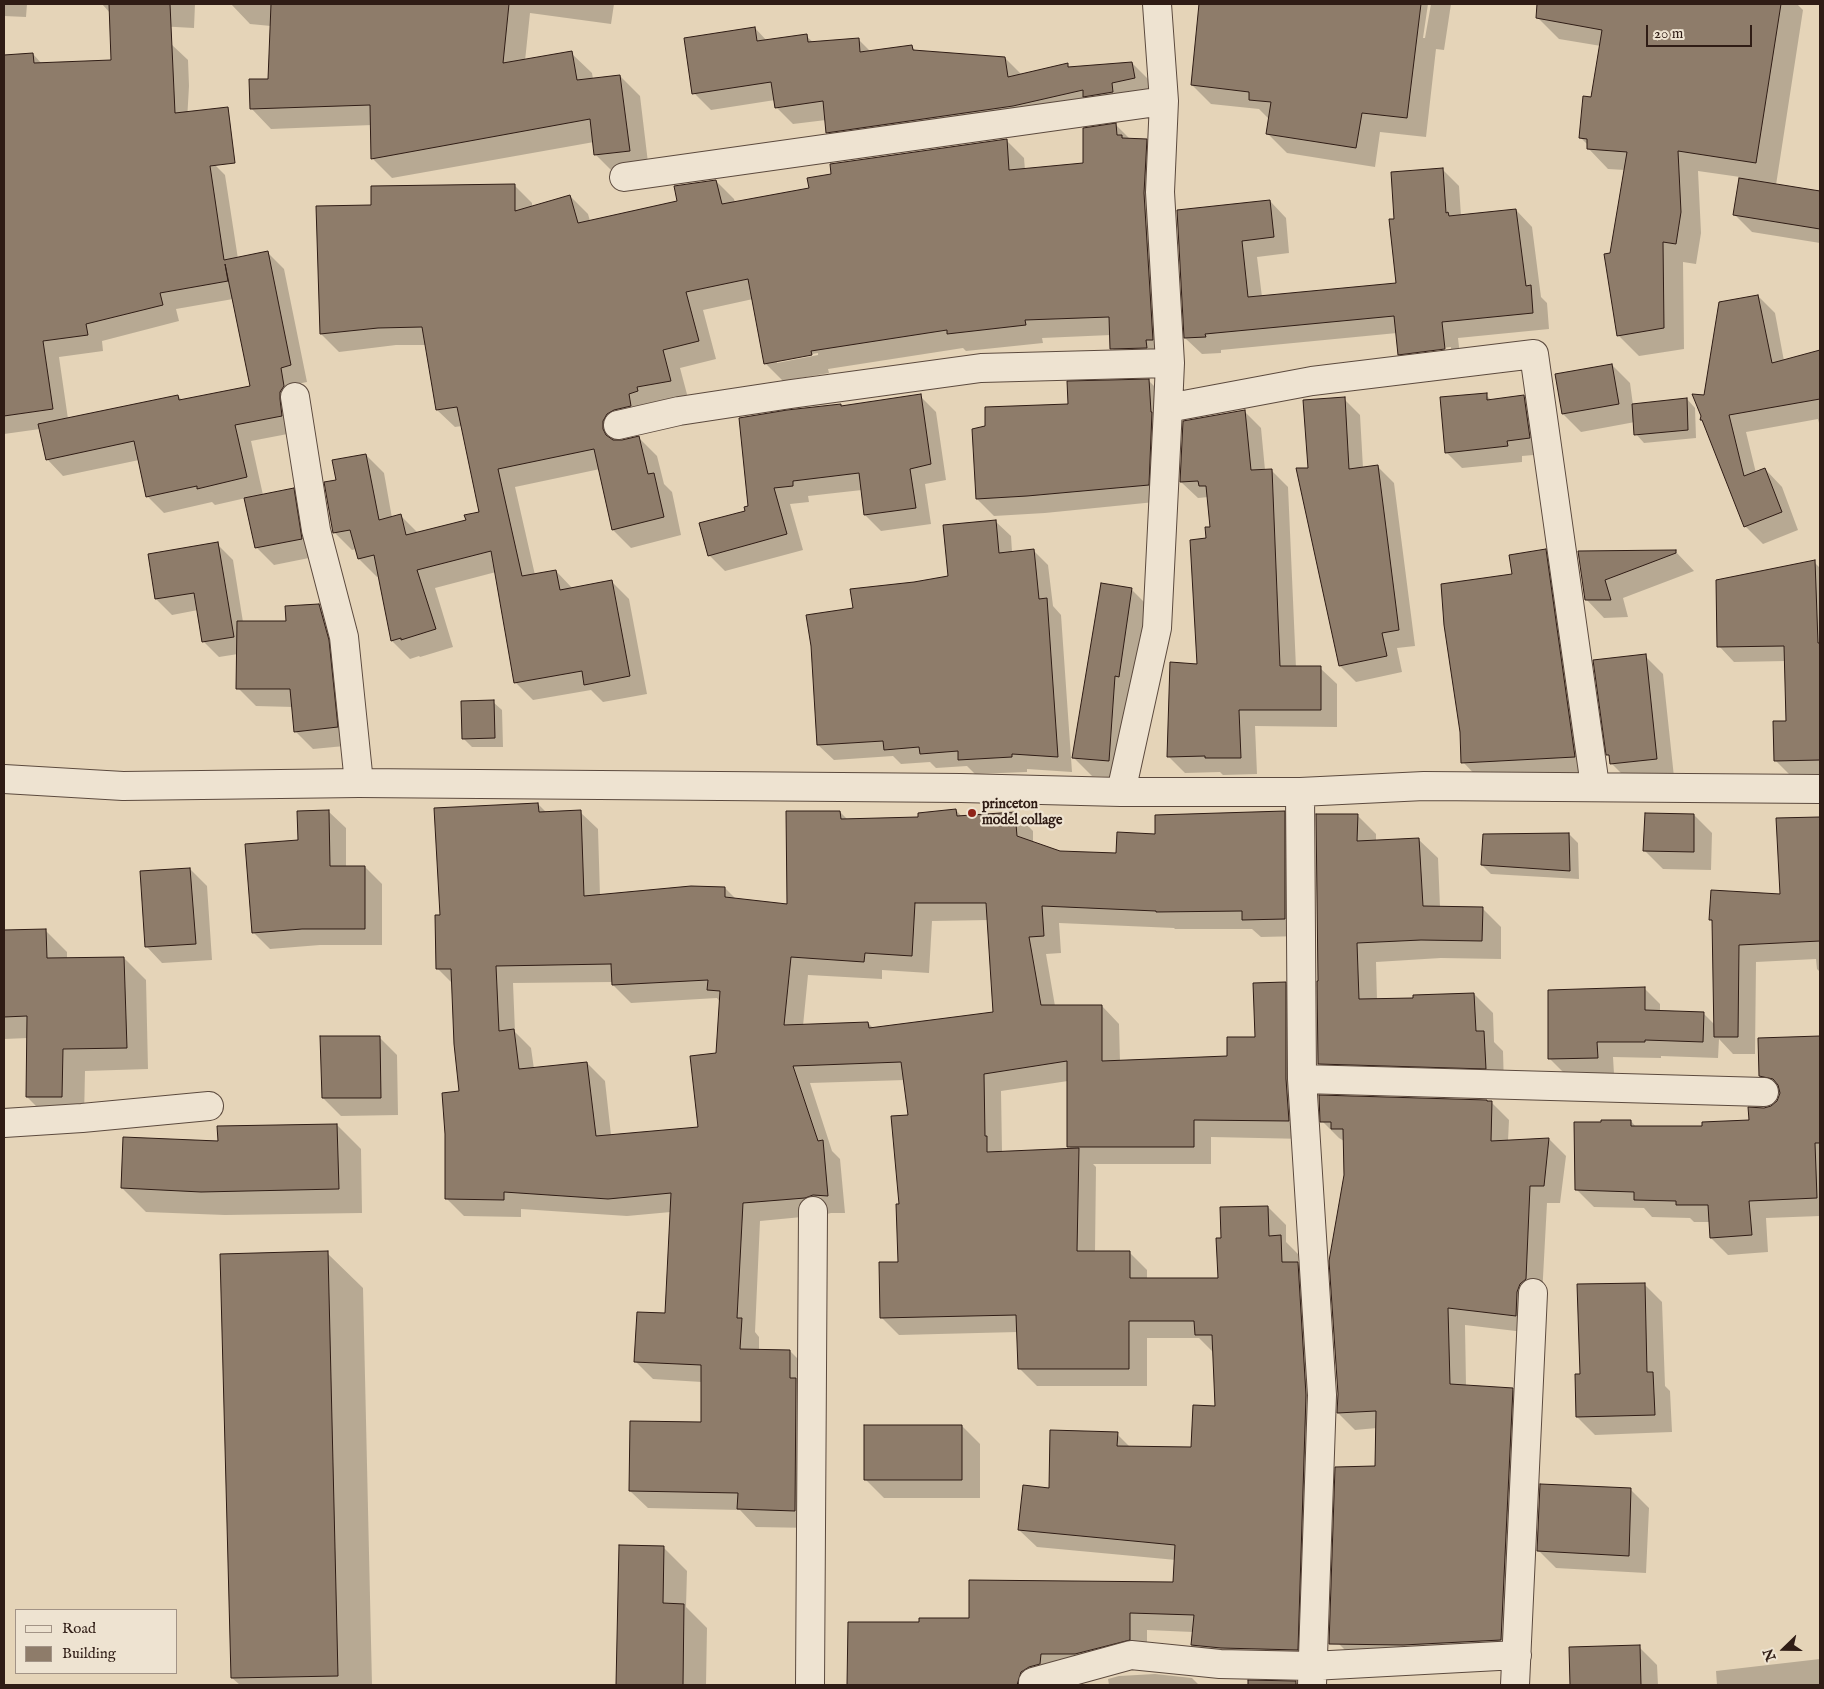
<!DOCTYPE html>
<style>
body{margin:0}
#map{position:relative;width:1824px;height:1689px;overflow:hidden;background:#e5d4b8;font-family:"IM FELL English",serif}
canvas{display:block}
.frame{position:absolute;inset:0;border:5px solid #2f1c15;pointer-events:none}
.legend{position:absolute;left:15px;top:1609px;width:162px;height:65px;box-sizing:border-box;background:#eee3d1;border:1px solid #a29386;margin:0;padding:6px 9px;list-style:none;font-size:15px;color:#2f1c15}
.legend li{display:flex;align-items:center;gap:10px;height:25px}
.legend b{width:25px;border:1px solid #a29386}
.north{position:absolute;left:1759px;top:1624px;width:50px;height:50px;-webkit-text-stroke:4px #eee3d1;paint-order:stroke;rotate:248deg;font-size:14px;font-weight:700;line-height:20px;text-align:center;color:#2f1c15}
.north::after{content:'';display:block;margin:auto;width:18px;height:22px;background:#2f1c15;clip-path:polygon(50% 0,100% 100%,50% 72%,0 100%)}
.scale{position:absolute;left:1646px;top:25px;width:106px;height:22px;box-sizing:border-box;border:2px solid #2f1c15;border-top:0;padding-left:6px;font-size:15px;line-height:18px;white-space:nowrap;color:#2f1c15;-webkit-text-stroke:4px #eee3d1;paint-order:stroke}
</style>
<div id="map">
<canvas width="1824" height="1689"></canvas>
<div class="frame"></div>
<ul class="legend">
<li><b style="height:6px;background:#eee3d1"></b>Road</li>
<li><b style="height:14px;background:#8e7c6a"></b>Building</li>
</ul>
<div class="north">N</div>
<div class="scale">20 m</div>
</div>
<script>
const ctx = document.querySelector('canvas').getContext('2d');
ctx.lineJoin = 'round';
function paint(path, color) { ctx.fillStyle = color; ctx.fill(path, 'evenodd'); }
const shape = rows => new Path2D(rows.map(r => 'M' + r).join(''));
function trace(path, color, width, dash) { ctx.strokeStyle = color; ctx.lineWidth = width; ctx.lineCap = dash ? 'butt' : 'round'; ctx.setLineDash(dash || []); ctx.stroke(path); }
function label(font, color, halo, rows, align = 'center') {
  ctx.font = font + ' "IM FELL English",serif'; ctx.lineWidth = 4.5; ctx.setLineDash([]); ctx.textBaseline = 'middle'; ctx.strokeStyle = halo; ctx.fillStyle = color; for (const [text, x, y, turn = 0] of rows) {
    ctx.save(); ctx.translate(x, y); ctx.rotate((+turn || 0) * Math.PI / 180); ctx.textAlign = isNaN(turn) ? turn : align; if (halo) ctx.strokeText(text, 0, 0); ctx.fillText(text, 0, 0); ctx.restore();
  }
}
const shadow = shape([
 [4,4,27,4,26,17,4,16],
 [102,4,195,4,194,28,120,24],
 [231,4,614,4,611,24,530,13,525,61,571,53,592,73,593,79,620,76,640,96,649,171,616,175,595,154,594,142,392,178,372,158,372,125,271,129,251,108,269,80,271,26,250,24],
 [1201,4,1428,4,1423,38,1425,38,1431,4,1451,4,1444,50,1436,49,1426,137,1380,132,1375,167,1287,153,1268,134,1270,120,1259,109,1211,104,1192,85],
 [1541,4,1686,4,1725,10,1726,4,1797,4,1803,10,1776,185,1819,192,1820,186,1820,243,1752,232,1734,214,1740,177,1698,171,1701,233,1696,264,1683,262,1684,349,1639,356,1618,335,1611,254,1625,170,1608,169,1588,148,1588,145,1581,138,1592,98,1601,46,1559,39,1538,18],
 [755,28,767,41,806,36,814,43,858,39,871,52,912,47,917,52,1005,58,1022,75,1067,65,1070,68,1132,63,1149,80,1151,95,845,149,828,132,826,120,793,124,776,107,775,100,711,110,694,93],
 [171,44,188,60,189,86,185,156,208,158,225,175,238,259,268,253,284,269,307,382,297,384,298,432,251,441,263,495,293,489,311,507,319,556,274,565,256,547,246,498,215,505,212,502,164,513,147,496,139,460,63,476,47,459,40,429,4,434,4,57,33,54,42,64,113,61],
 [233,299,251,387,182,400,178,396,68,419,59,357,103,351,102,341,179,321,176,309],
 [1116,125,1130,139,1146,140,1164,158,1170,357,1130,366,1112,348,1111,335,1042,338,1043,343,966,351,963,348,828,369,829,373,783,381,765,363,753,299,703,310,716,359,680,368,688,398,621,438,621,442,639,438,657,456,664,484,672,492,681,535,631,548,613,530,600,469,515,487,535,575,556,571,573,589,611,581,629,599,647,694,603,702,591,690,533,700,515,682,496,572,435,588,453,647,420,657,419,656,410,659,392,641,379,576,377,577,359,559,356,549,352,550,334,532,337,481,366,455,384,473,392,518,401,516,418,533,467,521,481,513,462,426,455,427,437,410,426,345,396,345,339,352,321,334,317,207,372,206,514,185,532,203,532,207,570,196,588,214,590,221,679,202,716,181,734,199,735,203,810,189,1006,140,1024,158,1025,170,1084,165],
 [818,353,818,355,777,363,777,360],
 [1443,170,1459,186,1461,216,1516,210,1532,227,1541,297,1547,303,1549,329,1458,338,1461,365,1415,371,1399,354,1397,333,1221,350,1221,353,1202,354,1185,338,1178,211,1270,201,1286,218,1289,253,1257,257,1262,297,1398,284,1395,220],
 [1451,347,1451,350,1412,354,1412,352],
 [1758,296,1775,313,1784,361,1820,352,1820,427,1818,419,1746,432,1756,473,1765,469,1782,487,1798,530,1763,544,1745,526,1705,424,1701,420,1705,396],
 [1612,365,1630,383,1633,405,1687,399,1695,408,1696,438,1644,443,1636,434,1635,422,1581,432,1563,414],
 [1148,380,1165,397,1165,501,1045,513,994,516,977,499,1070,405],
 [1486,395,1492,401,1524,397,1539,412,1545,454,1522,456,1522,462,1462,468,1446,452],
 [920,396,936,412,946,480,925,484,931,524,881,531,865,515,862,490,808,496,809,502,790,504,803,550,725,571,709,555,746,512,749,506,842,408],
 [1344,399,1360,415,1363,468,1378,467,1394,483,1415,646,1397,648,1402,672,1356,682,1340,666,1310,469],
 [1244,411,1261,428,1265,470,1271,470,1288,487,1296,668,1320,668,1337,684,1337,727,1255,726,1257,774,1223,775,1220,772,1185,773,1168,756,1198,665,1208,540,1211,528,1209,497,1198,498,1181,482],
 [995,521,1011,536,1012,552,1033,550,1048,565,1053,606,1061,615,1072,772,1027,769,1027,772,975,774,967,766,936,768,930,762,901,764,893,756,834,760,818,745,855,609,914,584,950,577],
 [217,544,233,560,243,622,288,623,319,605,337,623,355,745,313,749,295,731,293,707,256,706,238,688,238,654,219,657,203,641,198,610,172,615,156,599],
 [1545,550,1567,571,1596,778,1484,784,1463,762,1514,575],
 [1675,551,1694,571,1623,598,1628,617,1604,618,1586,599,1579,552],
 [1814,562,1820,568,1820,775,1790,775,1775,760,1787,722,1786,661,1734,662,1719,646],
 [1102,585,1132,590,1150,608,1127,778,1092,776,1074,758],
 [1645,656,1663,674,1674,777,1629,781,1611,763,1610,757,1608,754],
 [493,702,502,710,503,747,472,747,463,738],
 [538,804,547,813,580,812,598,829,600,896,725,888,737,900,788,905,840,812,848,820,920,818,956,810,962,817,1015,813,1033,831,1033,843,1059,852,1117,854,1157,835,1284,812,1302,830,1302,936,1261,937,1252,929,1175,929,1174,928,1059,923,1061,953,1046,954,1055,1006,1102,1006,1119,1024,1120,1062,1229,1057,1257,1038,1285,983,1303,1001,1306,1139,1211,1137,1211,1164,1093,1164,1096,1167,1095,1252,1129,1252,1147,1270,1147,1279,1219,1279,1222,1239,1268,1207,1286,1225,1286,1242,1298,1254,1298,1264,1315,1281,1315,1667,1210,1663,1192,1645,1193,1632,1147,1630,1147,1657,1046,1685,848,1684,920,1623,970,1619,1175,1584,1176,1560,1037,1547,1019,1530,1050,1489,1117,1434,1131,1448,1192,1448,1216,1408,1214,1353,1199,1338,1147,1338,1147,1386,1037,1386,1019,1368,1018,1332,899,1335,881,1317,900,1263,901,1205,910,1116,905,1080,810,1083,832,1151,840,1159,845,1213,831,1213,823,1215,760,1221,755,1332,759,1337,759,1350,790,1351,808,1369,813,1528,756,1527,740,1510,648,1508,630,1491,702,1424,702,1382,653,1379,635,1361,666,1315,671,1212,627,1216,521,1209,521,1217,464,1216,446,1198,460,1093,453,984,437,968],
 [989,920,994,1013,874,1029,868,1023,803,1026,808,975,882,979,882,970,929,973,932,921],
 [613,982,613,985,631,1003,717,998,720,1002,718,1054,699,1128,611,1135,605,1081,587,1063,534,1069,531,1048,515,1032,513,983],
 [1068,1081,1069,1146,1072,1150,1002,1152,1001,1091],
 [328,811,346,828,346,867,365,867,382,884,382,945,320,945,270,949,253,932,300,841],
 [1357,815,1376,834,1376,842,1419,840,1438,858,1440,907,1482,908,1501,927,1501,959,1441,958,1376,962,1377,1000,1414,1000,1474,994,1493,1013,1494,1042,1503,1051,1504,1087,1338,1082,1319,1063],
 [1694,815,1712,833,1711,870,1663,869,1645,851],
 [1820,818,1820,972,1817,969,1816,959,1756,962,1755,1054,1733,1054,1719,1039,1718,1058,1661,1056,1661,1058,1613,1057,1614,1074,1565,1074,1549,1058,1644,988,1660,1004,1660,1012,1703,1013,1715,1025,1713,922,1710,919,1781,895,1777,819],
 [1569,834,1578,843,1579,879,1491,874,1482,865],
 [190,869,207,886,212,960,162,963,146,946],
 [45,930,67,952,67,959,124,958,146,980,148,1069,85,1071,84,1119,49,1119,27,1097,28,1038,4,1039,4,932],
 [379,1037,397,1055,398,1115,341,1116,323,1098],
 [1820,1037,1820,1216,1766,1218,1768,1252,1728,1255,1711,1238,1710,1222,1694,1222,1690,1218,1652,1217,1644,1208,1594,1207,1576,1189,1631,1121,1636,1127,1704,1127,1751,1121,1764,1109,1772,1107,1779,1100,1780,1094,1778,1093,1760,1076,1760,1039],
 [1492,1103,1509,1120,1508,1141,1549,1139,1566,1156,1560,1203,1547,1203,1542,1296,1533,1333,1465,1325,1466,1386,1512,1389,1529,1406,1518,1657,1355,1660,1338,1643,1376,1467,1377,1428,1355,1430,1338,1413,1345,1175,1344,1141,1339,1138,1322,1121],
 [337,1125,361,1149,362,1213,225,1215,146,1212,122,1188,219,1142],
 [327,1253,363,1288,372,1685,240,1685,232,1678],
 [1644,1284,1662,1302,1665,1386,1670,1391,1672,1432,1595,1435,1577,1417,1581,1375],
 [962,1426,980,1444,980,1498,884,1498,866,1480],
 [1631,1490,1649,1508,1646,1573,1556,1568,1538,1550],
 [621,1546,664,1548,687,1571,686,1607,707,1628,706,1685,618,1685],
 [1639,1647,1657,1665,1658,1685,1572,1685,1571,1648],
 [1820,1659,1820,1685,1717,1685,1716,1671],
 [1155,1674,1192,1678,1199,1685,1109,1685,1108,1679,1119,1676],
 [1250,1682,1296,1683,1299,1685,1249,1685]
]);
const building = shape([
 [109,4,170,4,175,113,228,107,235,163,210,166,224,260,268,251,291,365,281,368,284,386,280,392,280,399,282,416,235,425,247,477,197,489,197,486,146,497,134,441,46,460,38,424,178,395,179,400,250,386,225,264,228,281,160,293,163,305,86,324,88,335,43,341,53,409,4,416,4,55,33,53,34,63,111,60,109,4],
 [271,4,509,4,503,63,572,51,577,80,620,75,630,151,594,155,590,119,371,159,370,105,250,109,249,79,268,79,271,4],
 [1199,4,1421,4,1407,118,1362,113,1356,148,1266,134,1271,102,1249,100,1249,92,1191,85,1199,4],
 [1537,4,1781,4,1756,163,1678,151,1681,212,1676,244,1663,242,1664,328,1617,336,1604,254,1610,253,1627,152,1587,149,1587,139,1579,138,1583,96,1591,97,1602,30,1536,18,1537,4],
 [755,27,757,41,807,34,808,42,859,38,860,52,912,45,913,50,1005,57,1008,77,1068,63,1068,67,1132,62,1135,78,1112,83,1113,92,1083,97,1083,90,1013,106,826,133,823,101,775,108,771,82,692,94,684,38,755,27],
 [1116,123,1117,135,1122,135,1122,138,1147,139,1144,193,1153,340,1146,340,1147,348,1110,349,1109,317,1025,320,1026,325,947,334,947,330,811,351,812,355,764,364,748,279,686,292,699,341,663,350,671,381,637,387,638,391,629,394,631,406,614,410,607,414,603,421,603,429,606,435,613,440,622,440,639,436,648,474,654,473,664,517,612,530,594,449,498,469,522,576,556,570,560,590,612,580,630,676,584,685,582,671,514,683,491,551,417,570,436,629,401,640,401,638,391,641,374,555,358,559,350,530,333,533,324,482,336,480,332,460,366,454,379,520,401,514,406,535,466,520,464,515,479,512,457,407,436,410,422,327,378,328,320,334,316,206,371,205,371,186,515,184,515,211,570,195,578,223,677,201,674,186,716,180,722,204,809,188,807,178,831,174,830,164,1007,139,1009,170,1083,163,1083,128,1116,123],
 [1443,168,1446,213,1448,212,1449,216,1516,209,1526,286,1531,285,1533,313,1442,322,1445,349,1398,355,1394,316,1205,334,1206,337,1184,338,1177,210,1270,200,1274,237,1242,241,1248,297,1396,283,1389,219,1394,219,1391,172,1443,168],
 [1739,178,1820,191,1820,229,1733,215,1739,178],
 [1758,295,1772,363,1820,350,1820,399,1729,415,1744,476,1765,468,1782,512,1744,527,1702,420,1700,420,1701,416,1692,394,1704,395,1719,302,1758,295],
 [1612,364,1619,404,1562,414,1555,374,1612,364],
 [1149,379,1151,412,1152,412,1149,485,1027,496,976,499,972,429,985,426,985,407,1068,404,1067,381,1149,379],
 [1487,393,1487,400,1524,395,1530,438,1507,441,1508,446,1445,453,1440,397,1487,393],
 [921,394,931,464,910,469,916,508,864,515,859,473,793,481,793,486,774,488,787,534,708,556,699,523,745,511,744,507,748,506,739,418,787,410,841,404,841,406,921,394],
 [1345,397,1349,469,1378,465,1399,630,1382,633,1387,656,1339,666,1296,468,1308,468,1303,400,1345,397],
 [1687,398,1688,430,1634,435,1632,404,1687,398],
 [1245,410,1251,470,1272,469,1280,666,1321,666,1321,710,1239,710,1241,758,1205,758,1205,756,1167,757,1170,662,1197,664,1190,540,1206,538,1205,527,1210,527,1206,486,1199,486,1198,481,1180,482,1183,421,1245,410],
 [294,488,302,539,255,548,244,498,294,488],
 [996,520,999,553,1034,549,1039,599,1047,598,1058,757,1012,754,1012,757,958,760,958,751,920,754,919,747,884,750,883,741,817,745,811,646,806,615,853,608,850,589,914,582,948,576,943,525,996,520],
 [218,542,234,637,202,642,194,593,155,599,148,554,218,542],
 [1546,549,1575,757,1461,763,1460,732,1444,625,1441,584,1512,574,1509,555,1546,549],
 [1676,550,1676,553,1605,580,1611,600,1585,600,1578,551,1676,550],
 [1815,560,1818,643,1820,643,1820,760,1774,761,1773,721,1786,721,1784,646,1717,647,1716,580,1815,560],
 [1101,583,1132,588,1119,677,1115,676,1109,761,1072,758,1101,583],
 [319,604,329,640,338,727,294,732,290,689,236,689,237,621,286,621,285,606,319,604],
 [1646,654,1657,759,1610,764,1609,755,1606,755,1593,660,1646,654],
 [494,700,495,738,462,739,461,701,494,700],
 [538,803,539,812,581,810,584,896,691,886,725,887,725,897,787,904,786,811,840,811,841,819,918,817,918,813,956,809,957,816,1015,812,1017,836,1060,851,1116,853,1117,832,1155,834,1155,815,1285,811,1285,919,1242,920,1242,911,1156,912,1156,911,1042,906,1044,936,1029,937,1041,1005,1102,1005,1102,1061,1227,1056,1227,1037,1255,1037,1253,983,1286,982,1286,1079,1289,1121,1194,1120,1194,1147,1067,1147,1067,1061,984,1074,985,1136,987,1136,987,1152,1079,1148,1077,1251,1130,1251,1130,1278,1218,1278,1216,1238,1221,1238,1220,1207,1268,1206,1269,1236,1281,1235,1282,1262,1298,1262,1306,1395,1298,1650,1221,1648,1191,1645,1194,1615,1130,1613,1130,1640,1075,1654,1041,1654,1040,1664,1029,1667,1021,1672,1017,1685,847,1685,848,1622,919,1622,919,1618,969,1618,969,1580,1173,1582,1175,1545,1018,1530,1023,1485,1049,1488,1050,1430,1118,1432,1117,1446,1191,1447,1193,1405,1215,1406,1212,1335,1195,1335,1194,1321,1129,1321,1129,1369,1018,1369,1016,1315,880,1318,879,1262,898,1262,896,1204,899,1204,891,1116,908,1115,901,1062,793,1066,818,1141,823,1140,828,1196,813,1195,805,1198,743,1203,737,1318,742,1318,740,1349,790,1350,790,1378,796,1378,795,1511,737,1509,738,1493,629,1491,630,1421,701,1422,701,1365,634,1362,637,1312,665,1313,671,1193,608,1199,504,1192,504,1200,445,1199,445,1134,442,1093,459,1091,454,1044,451,969,436,969,435,915,440,915,434,808,538,803],
 [915,903,986,903,993,1012,869,1028,868,1022,784,1025,791,957,864,962,865,953,912,956,915,903],
 [611,964,612,985,708,980,707,990,720,991,716,1053,690,1056,698,1127,596,1136,587,1062,519,1069,514,1029,499,1031,496,966,611,964],
 [329,810,330,866,365,866,365,929,302,929,252,933,245,844,298,840,297,811,329,810],
 [1645,813,1694,814,1694,852,1643,851,1645,813],
 [1316,814,1358,814,1357,841,1419,838,1423,906,1483,907,1482,941,1421,940,1357,943,1359,999,1413,998,1413,995,1474,993,1476,1031,1484,1031,1486,1069,1318,1064,1317,981,1318,981,1316,814],
 [1820,817,1820,941,1739,945,1738,1037,1714,1037,1712,920,1709,920,1711,890,1780,894,1776,818,1820,817],
 [1569,833,1570,871,1481,865,1483,834,1569,833],
 [190,868,196,944,145,947,140,871,190,868],
 [46,929,47,958,124,957,127,1048,63,1049,62,1097,26,1097,27,1016,4,1017,4,930,46,929],
 [1645,987,1645,1010,1704,1012,1703,1042,1645,1040,1645,1042,1597,1042,1598,1058,1548,1059,1548,990,1645,987],
 [320,1036,380,1036,381,1098,322,1098,320,1036],
 [1820,1036,1820,1143,1815,1143,1817,1198,1749,1201,1752,1235,1710,1238,1708,1205,1676,1205,1676,1201,1634,1200,1634,1192,1575,1190,1574,1122,1601,1122,1601,1120,1631,1120,1631,1126,1702,1126,1702,1122,1749,1120,1748,1107,1764,1108,1771,1106,1777,1101,1780,1093,1778,1085,1773,1079,1759,1076,1758,1038,1820,1036],
 [1319,1095,1487,1100,1487,1101,1492,1101,1491,1141,1549,1138,1544,1186,1530,1186,1526,1279,1520,1284,1517,1292,1516,1316,1448,1308,1450,1384,1513,1388,1501,1640,1403,1645,1329,1644,1335,1467,1375,1466,1376,1411,1337,1413,1338,1394,1329,1261,1344,1175,1343,1129,1331,1129,1331,1122,1320,1122,1319,1095],
 [337,1124,339,1189,201,1192,121,1188,123,1137,218,1141,217,1126,337,1124],
 [328,1251,338,1676,231,1678,220,1254,328,1251],
 [1645,1283,1647,1372,1653,1372,1655,1415,1576,1417,1575,1374,1580,1374,1577,1284,1645,1283],
 [864,1425,962,1425,962,1480,864,1480,864,1425],
 [1540,1484,1631,1488,1629,1556,1537,1551,1540,1484],
 [619,1545,664,1546,663,1603,684,1604,683,1685,616,1685,619,1545],
 [1640,1645,1641,1685,1570,1685,1569,1647,1640,1645],
 [1248,1680,1296,1681,1296,1685,1248,1685,1248,1680]
]);
const minor = shape([
 [624,177,1164,101],
 [295,397,316,530,344,637,359,783],
 [1168,408,1312,381,1534,354,1595,786],
 [618,425,679,411,791,394,981,368,1170,363],
 [4,779,123,786,359,783,961,788,1121,792,1300,792,1424,786,1820,789],
 [1121,792,1157,628,1168,408,1170,363,1160,192,1164,101,1157,4],
 [1300,792,1302,1079,1322,1395,1312,1685],
 [1302,1079,1764,1092],
 [4,1123,82,1118,209,1106],
 [810,1685,813,1211],
 [1033,1685,1033,1682,1131,1655,1220,1664,1312,1666,1517,1655],
 [1515,1685,1533,1293]
]);
const markers = [
 [972,813,5,"#8f2418"]
];
const poiNames = [
 ["princeton",982,805],
 ["model collage",982,821]
];
paint(shadow, '#0003');
paint(building, '#8e7c6a');
trace(building, '#2f1c15', 1);
trace(minor, '#5c4a3e', 30);
trace(minor, '#eee3d1', 28);
for (const [x, y, r, color] of markers) { const dot = new Path2D(); dot.arc(x, y, r, 0, 2 * Math.PI); ctx.fillStyle = color; ctx.fill(dot); trace(dot, '#eee3d1', 2); }
label('bold 14px', '#2f1c15', '#eee3d1', poiNames, 'left');
</script>
